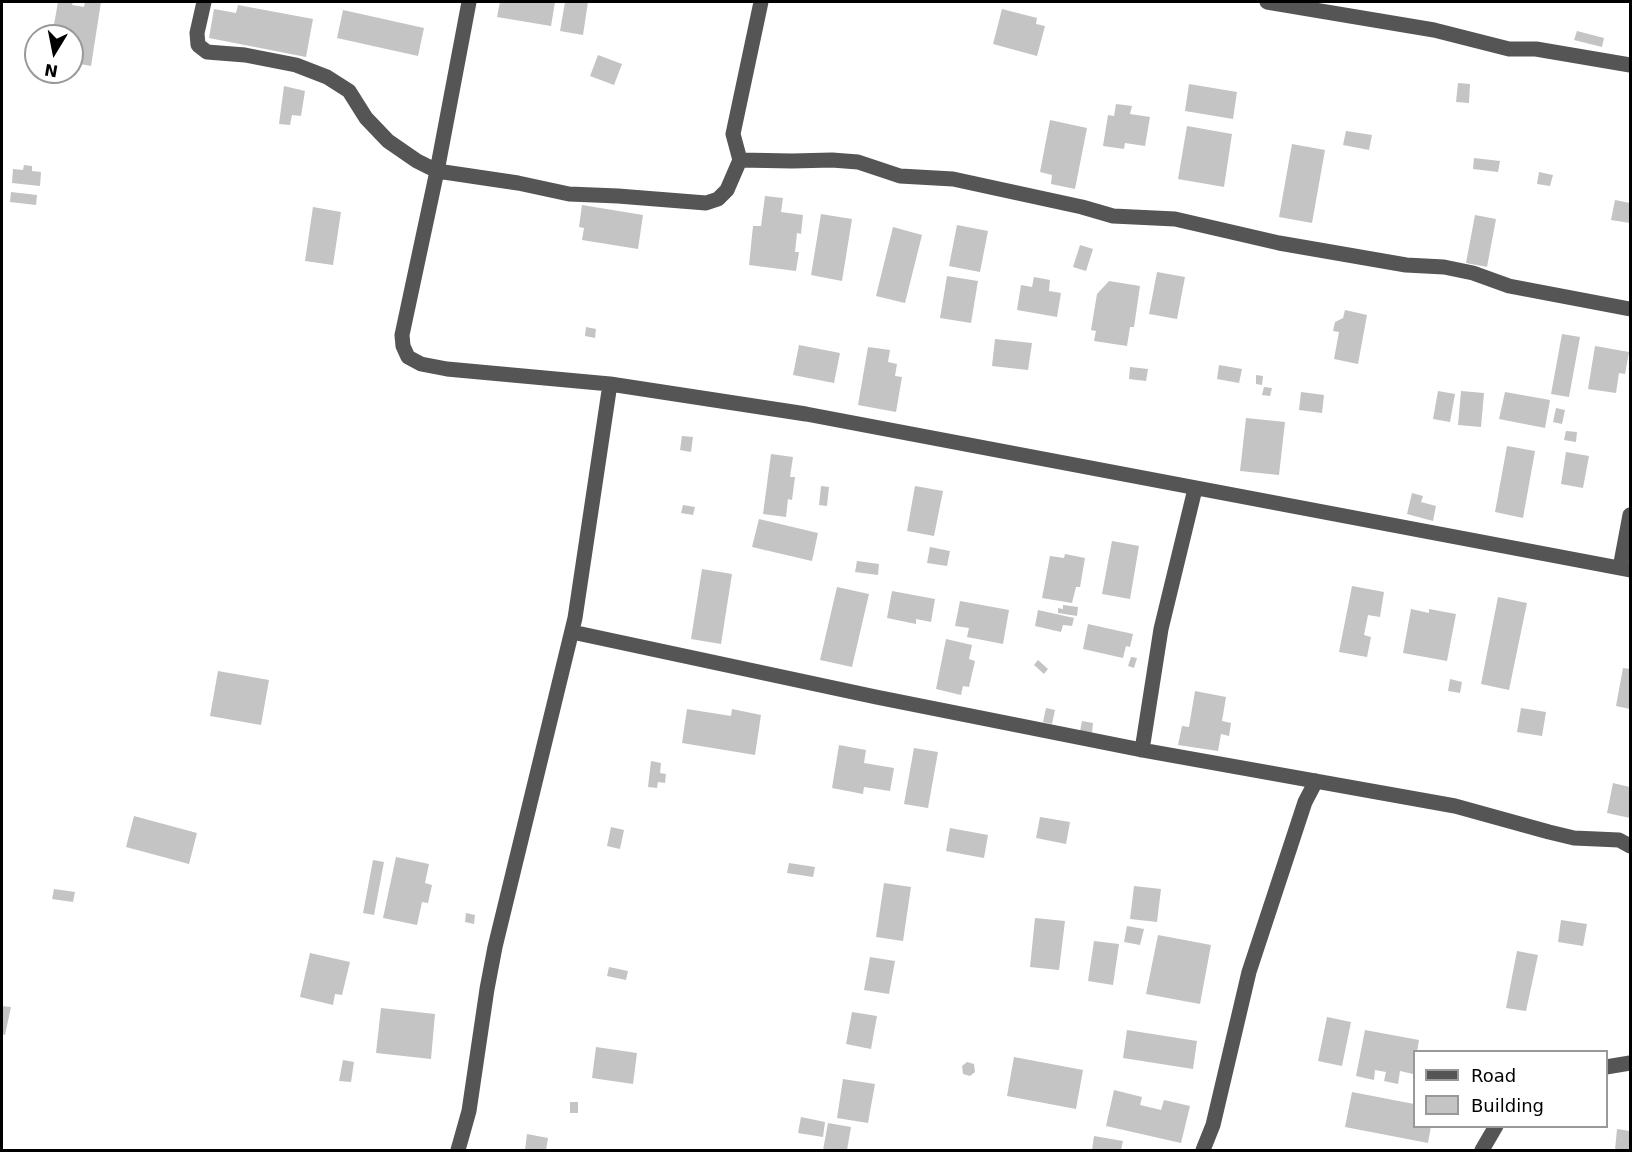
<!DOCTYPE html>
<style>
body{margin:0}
#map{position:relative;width:1632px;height:1152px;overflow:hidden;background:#fff;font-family:"DejaVu Sans",sans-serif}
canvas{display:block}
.frame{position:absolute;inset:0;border:3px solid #000;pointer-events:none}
.legend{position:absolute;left:1413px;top:1050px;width:195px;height:78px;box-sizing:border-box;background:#fff;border:2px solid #999;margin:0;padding:8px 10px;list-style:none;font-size:18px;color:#000}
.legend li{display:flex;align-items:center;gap:12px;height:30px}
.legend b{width:30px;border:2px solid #999}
.north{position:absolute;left:24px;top:24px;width:60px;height:60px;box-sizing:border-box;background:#fff;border:2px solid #999;border-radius:50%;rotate:190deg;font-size:16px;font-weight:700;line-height:24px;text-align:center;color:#000}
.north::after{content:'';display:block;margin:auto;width:21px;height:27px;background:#000;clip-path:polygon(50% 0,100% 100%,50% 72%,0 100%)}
</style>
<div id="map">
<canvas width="1632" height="1152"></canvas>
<div class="frame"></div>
<ul class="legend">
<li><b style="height:8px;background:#555"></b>Road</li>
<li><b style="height:16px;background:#c4c4c4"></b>Building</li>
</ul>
<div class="north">N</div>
</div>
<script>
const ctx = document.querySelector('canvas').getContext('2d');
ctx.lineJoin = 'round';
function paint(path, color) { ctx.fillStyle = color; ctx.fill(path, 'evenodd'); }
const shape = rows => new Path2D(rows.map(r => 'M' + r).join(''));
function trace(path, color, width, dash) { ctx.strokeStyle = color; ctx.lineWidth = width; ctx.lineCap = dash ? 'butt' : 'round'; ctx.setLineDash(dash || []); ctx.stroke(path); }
const building = shape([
 [58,2,73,2,72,5,84,7,85,2,101,2,91,66,75,63,79,40,72,39,72,36,52,36],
 [500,2,555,2,551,26,497,17],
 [565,2,588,2,583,35,560,31],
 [238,5,313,19,306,57,209,38,214,9,236,13],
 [1002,9,1037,18,1036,24,1045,26,1037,56,993,44],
 [343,10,424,28,418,56,337,38],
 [1577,31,1604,38,1602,47,1574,40],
 [598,55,622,64,614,85,590,76],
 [1458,83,1470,84,1469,103,1456,102],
 [1189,84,1237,92,1233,119,1185,111],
 [284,86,305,91,301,116,292,115,290,125,279,124],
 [1116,104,1132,106,1130,114,1150,117,1145,146,1125,143,1124,149,1103,146,1108,115,1114,116],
 [1050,120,1087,128,1075,189,1051,184,1052,175,1040,172],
 [1187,126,1232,134,1224,187,1178,179],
 [1346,131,1372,135,1369,150,1343,145],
 [1292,144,1325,150,1312,223,1279,217],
 [1474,158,1500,161,1498,172,1473,169],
 [24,165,32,166,32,171,41,172,40,186,12,183,13,169,23,170],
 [1539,172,1553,175,1550,186,1537,184],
 [11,192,37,195,36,205,10,202],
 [765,196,783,198,781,212,803,215,801,234,797,233,795,252,799,252,796,271,749,265,753,226,761,226],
 [1615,200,1630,203,1630,223,1611,220],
 [582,205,643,215,638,249,582,240,584,228,579,227],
 [313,207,341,212,333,265,305,261],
 [821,214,852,219,842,281,811,275],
 [1475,215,1496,219,1487,267,1466,263],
 [957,225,988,231,980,272,949,266],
 [893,227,922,235,905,303,876,296],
 [1080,245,1093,249,1086,271,1073,267],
 [1157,272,1185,277,1177,319,1149,314],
 [947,276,978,281,971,323,940,318],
 [1034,277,1050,280,1049,291,1061,293,1057,317,1017,310,1021,285,1032,287],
 [1109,281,1140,286,1134,327,1130,327,1127,346,1094,341,1096,331,1091,330,1097,294],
 [1345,310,1367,315,1358,364,1334,359,1339,332,1333,331,1335,322,1343,318],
 [586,327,596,329,595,338,585,336],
 [1562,334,1580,337,1569,397,1551,394],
 [995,339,1032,343,1028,370,992,366],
 [799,345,840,353,834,383,793,375],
 [1595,346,1629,352,1625,374,1619,373,1616,393,1588,389],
 [868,347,890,350,888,362,897,364,895,376,902,377,896,412,858,405],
 [1219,365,1242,369,1239,383,1217,379],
 [1130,367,1148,369,1146,381,1129,379],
 [1256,375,1263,376,1262,385,1256,384],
 [1264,387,1272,388,1270,396,1262,395],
 [1438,391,1455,394,1450,422,1433,419],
 [1461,391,1484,393,1481,427,1458,425],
 [1301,392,1324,395,1322,413,1299,410],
 [1505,392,1550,400,1545,428,1499,419],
 [1556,408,1565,410,1562,424,1553,422],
 [1246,418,1285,422,1279,475,1240,471],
 [1566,431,1577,432,1576,442,1564,440],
 [682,436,693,437,691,452,680,450],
 [1507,446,1535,451,1523,518,1495,512],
 [1566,452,1589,456,1583,488,1561,484],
 [771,454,793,457,790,477,795,477,792,500,788,499,786,517,763,514],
 [821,486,829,487,827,506,819,505],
 [915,486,943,491,934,536,907,531],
 [1412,493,1423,496,1421,502,1436,506,1433,521,1407,514],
 [683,505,695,507,693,515,681,513],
 [759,519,818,533,812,561,752,547],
 [1112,541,1139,546,1130,599,1102,594],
 [930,547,950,551,947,566,927,563],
 [1065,554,1085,558,1080,587,1076,587,1072,603,1042,598,1050,556,1064,558],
 [857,561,879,564,878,575,855,572],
 [702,569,732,574,721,644,691,639],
 [1352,586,1384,592,1380,617,1368,615,1364,635,1371,637,1367,657,1339,652],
 [837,587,869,594,852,667,820,660],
 [892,591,935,599,931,622,916,619,916,624,887,618],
 [1498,597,1527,603,1509,690,1481,684],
 [960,601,1009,610,1003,644,967,637,969,628,955,626],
 [1063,605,1078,607,1077,616,1058,613,1058,608,1063,609],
 [1411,609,1429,613,1429,609,1456,614,1447,661,1403,653],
 [1038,610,1074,618,1072,626,1063,625,1061,632,1035,626],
 [1088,624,1133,634,1130,647,1126,646,1123,658,1083,649],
 [946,639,972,645,969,659,975,661,969,687,963,686,961,695,936,689],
 [1131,657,1137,658,1134,668,1128,666],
 [1038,660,1048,669,1044,674,1034,665],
 [1623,668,1630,669,1630,709,1616,706],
 [218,671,269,680,261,725,210,716],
 [1450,679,1462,682,1460,693,1448,691],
 [1195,691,1226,697,1222,721,1231,723,1229,736,1221,734,1218,751,1178,745,1182,726,1189,727],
 [1046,708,1055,710,1052,724,1043,722],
 [1521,708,1546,712,1542,736,1517,732],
 [687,709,731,716,732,709,761,715,755,755,682,743],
 [1082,721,1093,723,1092,733,1080,731],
 [839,745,866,750,864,763,894,768,890,791,864,787,863,794,832,788],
 [914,748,938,752,928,808,904,804],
 [651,761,661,763,660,773,666,774,665,783,658,782,657,788,648,787],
 [1613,783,1630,787,1630,818,1607,813],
 [134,816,197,833,189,864,126,847],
 [1040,817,1070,822,1066,844,1036,838],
 [611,827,624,830,620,849,607,846],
 [950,828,988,835,984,858,946,851],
 [396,857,429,864,425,883,432,885,428,903,422,902,417,925,383,918],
 [373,860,384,862,374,915,363,913],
 [789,863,815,867,813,877,787,873],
 [884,883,911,887,903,941,876,937],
 [1134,886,1161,889,1157,922,1130,919],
 [54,889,75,892,73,902,52,899],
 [466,913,475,915,474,924,465,922],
 [1035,918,1065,921,1059,970,1030,967],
 [1561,920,1587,924,1583,946,1558,942],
 [1127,926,1144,929,1140,945,1124,942],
 [1158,935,1211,945,1200,1004,1146,994],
 [1094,941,1119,944,1113,985,1088,981],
 [1517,951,1538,955,1526,1011,1506,1008],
 [310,953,350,962,342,995,335,994,333,1005,300,997],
 [870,957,895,961,889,994,864,990],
 [609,967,628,971,626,980,607,976],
 [2,1006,11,1007,5,1035,2,1034],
 [381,1008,435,1014,431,1059,376,1053],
 [852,1012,877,1016,871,1049,846,1044],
 [1327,1017,1351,1022,1342,1066,1318,1061],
 [1127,1030,1197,1041,1193,1069,1123,1058],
 [1365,1030,1419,1040,1417,1052,1414,1052,1413,1074,1400,1071,1398,1084,1384,1081,1386,1072,1375,1070,1374,1080,1356,1076],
 [596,1047,637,1053,633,1084,592,1078],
 [1014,1057,1083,1070,1076,1109,1007,1096],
 [343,1060,354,1062,351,1082,339,1081],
 [967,1062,974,1064,975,1072,970,1076,963,1074,962,1066],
 [843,1079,875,1084,868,1123,837,1118],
 [1114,1090,1142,1097,1140,1105,1161,1110,1164,1100,1190,1106,1181,1143,1106,1126],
 [1352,1092,1414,1104,1414,1126,1431,1126,1428,1143,1345,1127],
 [570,1102,578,1102,578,1113,570,1113],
 [801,1117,825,1122,823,1137,798,1133],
 [828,1123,851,1127,847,1150,823,1150],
 [1617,1129,1630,1131,1630,1150,1615,1150],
 [527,1134,548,1138,546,1150,525,1150],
 [1094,1136,1123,1141,1121,1150,1092,1150]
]);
const minor = shape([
 [204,2,197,33,198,45,207,52,245,55,296,65,327,77,349,91,366,118,388,141,417,161,437,171,518,183,569,194,618,196,706,203,718,199,727,190,740,160,733,134,761,2],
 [469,2,437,171,402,335,403,346,408,357,421,364,447,369,610,384,806,414,1630,570],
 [1267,2,1434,30,1509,49,1536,49,1630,65],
 [740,160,792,161,832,160,858,162,900,176,953,179,1082,207,1113,216,1175,219,1279,243,1406,265,1444,267,1473,273,1509,286,1630,309],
 [1620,568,1630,515],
 [572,632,876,697,1142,750,1455,806,1549,832,1574,838,1619,840,1630,846],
 [1142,750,1161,629,1195,489],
 [1606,1067,1630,1063],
 [458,1150,469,1111,487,989,495,947,575,618,610,384],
 [1203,1150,1213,1125,1249,972,1305,802,1316,781],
 [1482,1150,1496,1126]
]);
paint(building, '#c4c4c4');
trace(minor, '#555', 15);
</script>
